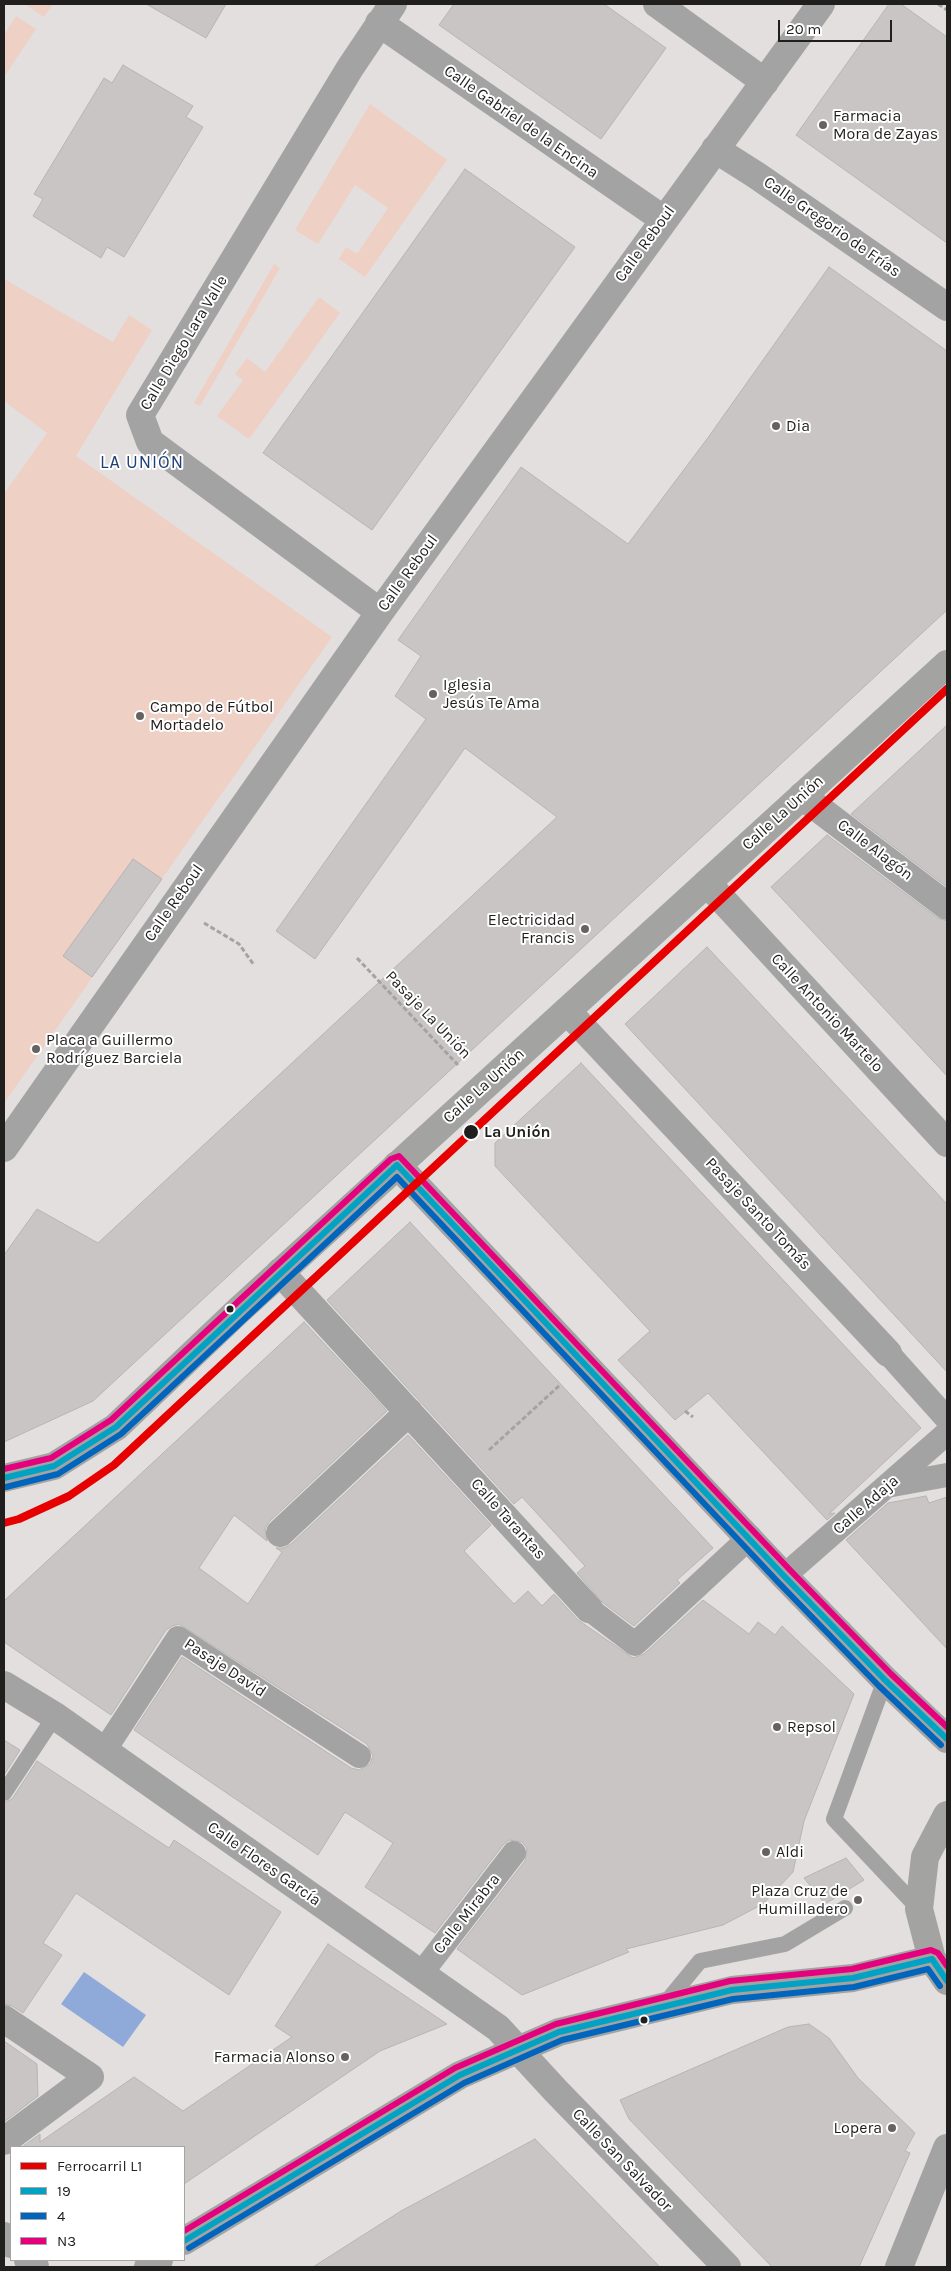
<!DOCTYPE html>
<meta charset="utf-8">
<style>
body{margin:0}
#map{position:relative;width:951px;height:2271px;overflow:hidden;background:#e2dfde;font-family:Karla,sans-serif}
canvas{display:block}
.frame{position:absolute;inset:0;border:5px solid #211f1e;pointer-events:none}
.legend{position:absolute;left:10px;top:2146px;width:175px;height:115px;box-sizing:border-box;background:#fff;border:1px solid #a6a5a5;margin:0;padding:6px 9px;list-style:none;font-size:15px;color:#211f1e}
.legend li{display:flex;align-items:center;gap:10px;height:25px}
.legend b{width:25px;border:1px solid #a6a5a5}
.scale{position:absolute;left:778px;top:20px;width:114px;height:22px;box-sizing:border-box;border:2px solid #211f1e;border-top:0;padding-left:6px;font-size:15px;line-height:18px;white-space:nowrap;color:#211f1e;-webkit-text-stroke:4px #fff;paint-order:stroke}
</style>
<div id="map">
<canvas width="951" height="2271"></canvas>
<div class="frame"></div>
<ul class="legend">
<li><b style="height:6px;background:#e60000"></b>Ferrocarril L1</li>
<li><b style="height:6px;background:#02a2c5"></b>19</li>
<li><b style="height:6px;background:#0065bd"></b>4</li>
<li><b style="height:6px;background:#e5007d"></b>N3</li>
</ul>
<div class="scale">20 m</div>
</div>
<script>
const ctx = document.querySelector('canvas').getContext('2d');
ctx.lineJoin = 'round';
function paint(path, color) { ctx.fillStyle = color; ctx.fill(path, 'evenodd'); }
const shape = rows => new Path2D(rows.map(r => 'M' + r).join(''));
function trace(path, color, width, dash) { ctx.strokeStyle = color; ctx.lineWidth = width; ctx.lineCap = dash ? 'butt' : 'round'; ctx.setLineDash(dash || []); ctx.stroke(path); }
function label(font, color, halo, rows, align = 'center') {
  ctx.font = font + ' Karla,sans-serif'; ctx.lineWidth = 4; ctx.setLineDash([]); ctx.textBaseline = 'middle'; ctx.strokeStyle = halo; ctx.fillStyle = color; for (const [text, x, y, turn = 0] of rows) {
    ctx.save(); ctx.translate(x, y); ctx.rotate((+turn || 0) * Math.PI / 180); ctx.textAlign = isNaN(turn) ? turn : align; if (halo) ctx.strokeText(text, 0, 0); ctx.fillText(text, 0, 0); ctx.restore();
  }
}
const green = shape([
 [25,4,53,4,44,17],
 [16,16,36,29,4,77,4,35],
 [370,104,447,160,365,277,339,259,346,247,357,254,388,208,355,185,318,244,295,230],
 [274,264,280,268,200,406,194,403],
 [4,279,113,342,129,315,152,330,76,456,332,637,4,1103,4,494,47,433,4,401],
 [319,297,340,313,249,439,217,416,243,380,235,374,247,358,265,372]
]);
const water = shape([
 [84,1972,146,2015,123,2047,61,2004]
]);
const building = shape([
 [146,4,226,4,206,38,146,4],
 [454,4,604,4,666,48,601,139,439,25,454,4],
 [889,4,901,4,947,37,947,243,796,135,889,4],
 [123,65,193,106,186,117,203,127,124,257,107,247,101,258,33,216,43,199,34,194,104,78,112,83,123,65],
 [465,169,575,247,372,530,263,453,465,169],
 [829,267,947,351,947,610,93,1401,4,1442,4,1255,37,1209,98,1243,557,817,465,748,315,959,276,931,426,719,395,696,421,656,398,640,521,467,628,544,707,439,829,267],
 [947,725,947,887,851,814,947,725],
 [827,835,938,918,947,921,947,1076,771,887,827,835],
 [133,859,162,879,92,977,63,956,133,859],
 [707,947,947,1204,947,1372,625,1024,707,947],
 [581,1063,921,1428,829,1514,835,1513,827,1520,708,1393,675,1420,618,1360,650,1331,495,1166,495,1143,581,1063],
 [410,1222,713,1548,677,1580,680,1583,634,1626,602,1602,577,1573,585,1566,522,1497,514,1504,327,1300,410,1222],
 [304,1322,387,1411,269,1522,265,1529,267,1541,234,1515,199,1568,248,1604,282,1552,276,1548,284,1548,291,1544,408,1435,491,1525,464,1551,514,1604,528,1591,542,1606,554,1594,578,1620,633,1658,644,1654,703,1600,749,1634,758,1622,775,1635,782,1626,854,1694,804,1821,793,1872,763,1904,723,1925,626,1949,629,1952,522,1995,457,1949,525,1861,527,1848,522,1842,509,1840,503,1845,435,1933,365,1887,393,1843,345,1812,318,1855,134,1730,182,1657,351,1768,359,1770,370,1764,373,1756,367,1744,179,1624,172,1626,166,1630,111,1715,4,1642,4,1601,304,1322],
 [926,1496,929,1503,947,1497,947,1649,846,1540,888,1503,926,1496],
 [4,1740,20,1750,4,1775,4,1740],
 [37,1761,169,1848,174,1840,281,1912,229,1995,76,1893,43,1943,62,1955,23,2013,12,2006,4,2004,4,1803,12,1799,37,1761],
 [846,1858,864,1880,825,1904,804,1878,846,1858],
 [328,1944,447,2024,380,2051,184,2184,184,2147,22,2147,40,2134,40,2142,134,2077,183,2111,292,2037,275,2026,328,1944],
 [809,2024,829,2038,858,2078,915,2133,905,2151,910,2153,859,2267,772,2267,629,2119,620,2100,788,2027,809,2024],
 [4,2038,4,2041,37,2064,38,2096,4,2122,4,2038],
 [535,2139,660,2267,313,2267,401,2211,535,2139]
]);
const path = shape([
 [938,4,947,10],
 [204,923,239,944,254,965],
 [357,958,458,1065],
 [685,1411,693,1417],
 [489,1450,560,1385]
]);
const service = shape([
 [885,1680,834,1819,919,1909],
 [4,1793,55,1716],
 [663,2006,700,1961,785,1944,845,1908]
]);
const pedestrian = shape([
 [888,1353,947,1419],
 [887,1486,947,1475],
 [784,1576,947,1433],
 [589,1609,635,1644,750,1537],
 [104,1751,178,1638,359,1756],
 [420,1975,514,1853]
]);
const minor = shape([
 [657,4,765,82],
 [379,23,663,219],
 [715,149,756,175,947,307],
 [380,612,150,442,140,415,350,68,393,4],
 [802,796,947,906],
 [707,883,947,1143],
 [567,1011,888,1353],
 [4,1148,380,612,821,4],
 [397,1165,784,1576,885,1680,947,1739],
 [280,1272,589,1609],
 [280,1533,409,1412],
 [4,1685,55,1716,498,2028,556,2091,727,2267],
 [4,2019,90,2077,4,2141],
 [4,2236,11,2244],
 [28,2260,35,2267]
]);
const tertiary = shape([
 [899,2267,947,2148]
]);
const secondary = shape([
 [4,1478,54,1466,116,1427,238,1311,947,664],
 [947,1815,925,1857,919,1909,932,1959,947,1981],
 [184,2241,460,2075,559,2032,732,1990,853,1978,932,1959],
 [148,2267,159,2260]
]);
const bus1 = shape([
 [4,1478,54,1466,116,1427,397,1165,784,1576,885,1680,947,1739],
 [184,2241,460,2075,559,2032,732,1990,853,1978,932,1959,947,1981]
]);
const bus2 = shape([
 [6,1487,58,1474,121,1434,397,1177,778,1582,879,1686,941,1745],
 [189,2248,464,2083,562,2040,733,1999,854,1987,928,1969,940,1986]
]);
const bus3 = shape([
 [4,1469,51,1458,111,1420,391,1159,399,1156,790,1570,891,1674,947,1727],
 [184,2231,455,2068,556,2024,730,1981,852,1969,931,1950,938,1953,947,1966]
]);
const rail1 = shape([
 [4,1523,19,1519,69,1496,114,1465,947,689]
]);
const markers = [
 [823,125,5,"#656261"],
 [776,426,5,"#656261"],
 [433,694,5,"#656261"],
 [140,716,5,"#656261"],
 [585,929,5,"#656261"],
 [36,1049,5,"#656261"],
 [471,1132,8,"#211f1e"],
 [230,1309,4.5,"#211f1e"],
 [777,1727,5,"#656261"],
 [766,1852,5,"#656261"],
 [858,1900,5,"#656261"],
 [644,2020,4.5,"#211f1e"],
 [345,2057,5,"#656261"],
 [892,2128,5,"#656261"]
];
const poiNames = [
 ["Farmacia",833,116],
 ["Mora de Zayas",833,134],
 ["Dia",786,426],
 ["Iglesia",443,685],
 ["Jesús Te Ama",443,703],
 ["Campo de Fútbol",150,707],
 ["Mortadelo",150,725],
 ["Electricidad",575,920,"right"],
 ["Francis",575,938,"right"],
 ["Placa a Guillermo",46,1040],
 ["Rodríguez Barciela",46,1058],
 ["Repsol",787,1727],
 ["Aldi",776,1852],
 ["Plaza Cruz de",848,1891,"right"],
 ["Humilladero",848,1909,"right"],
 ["Farmacia Alonso",335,2057,"right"],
 ["Lopera",882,2128,"right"]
];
const streetNames = [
 ["Calle Gabriel de la Encina",521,122,35],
 ["Calle Gregorio de Frías",832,227,35],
 ["Calle Reboul",645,244,-54],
 ["Calle Diego Lara Valle",184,343,-59],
 ["Calle Reboul",408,573,-54],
 ["Calle La Unión",783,813,-42],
 ["Calle Alagón",875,850,37],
 ["Calle Reboul",174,903,-55],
 ["Calle Antonio Martelo",827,1013,47],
 ["Pasaje La Unión",428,1015,46],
 ["Calle La Unión",484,1086,-42],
 ["Pasaje Santo Tomás",758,1214,47],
 ["Calle Adaja",866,1505,-41],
 ["Calle Tarantas",508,1519,48],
 ["Pasaje David",225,1668,33],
 ["Calle Flores García",264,1864,35],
 ["Calle Mirabra",467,1914,-52],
 ["Calle San Salvador",622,2160,46]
];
const stopNames = [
 ["La Unión",484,1132]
];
const neighbourhoodNames = [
 ["LA UNIÓN",142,463]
];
paint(green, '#efd0c4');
paint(water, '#8faad9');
paint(building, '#c8c5c4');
trace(building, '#b7b4b3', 1);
trace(path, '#a5a3a2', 3, [5, 2.5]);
trace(service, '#a4a3a3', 16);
trace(pedestrian, '#a4a3a3', 24);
trace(minor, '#a4a3a3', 28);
trace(tertiary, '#a4a3a3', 28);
trace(secondary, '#a3a3a2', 28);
trace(bus1, '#02a2c5', 6);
trace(bus2, '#0065bd', 6);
trace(bus3, '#e5007d', 6);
trace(rail1, '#e60000', 8);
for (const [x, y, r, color] of markers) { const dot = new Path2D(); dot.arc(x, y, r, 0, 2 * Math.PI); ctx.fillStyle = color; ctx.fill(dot); trace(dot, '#fff', 2); }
label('16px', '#211f1e', '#fff', poiNames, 'left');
label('16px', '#211f1e', '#fff', streetNames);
label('bold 16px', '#211f1e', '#fff', stopNames, 'left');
ctx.letterSpacing = '1px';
label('18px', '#204177', '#fff', neighbourhoodNames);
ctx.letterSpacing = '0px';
</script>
